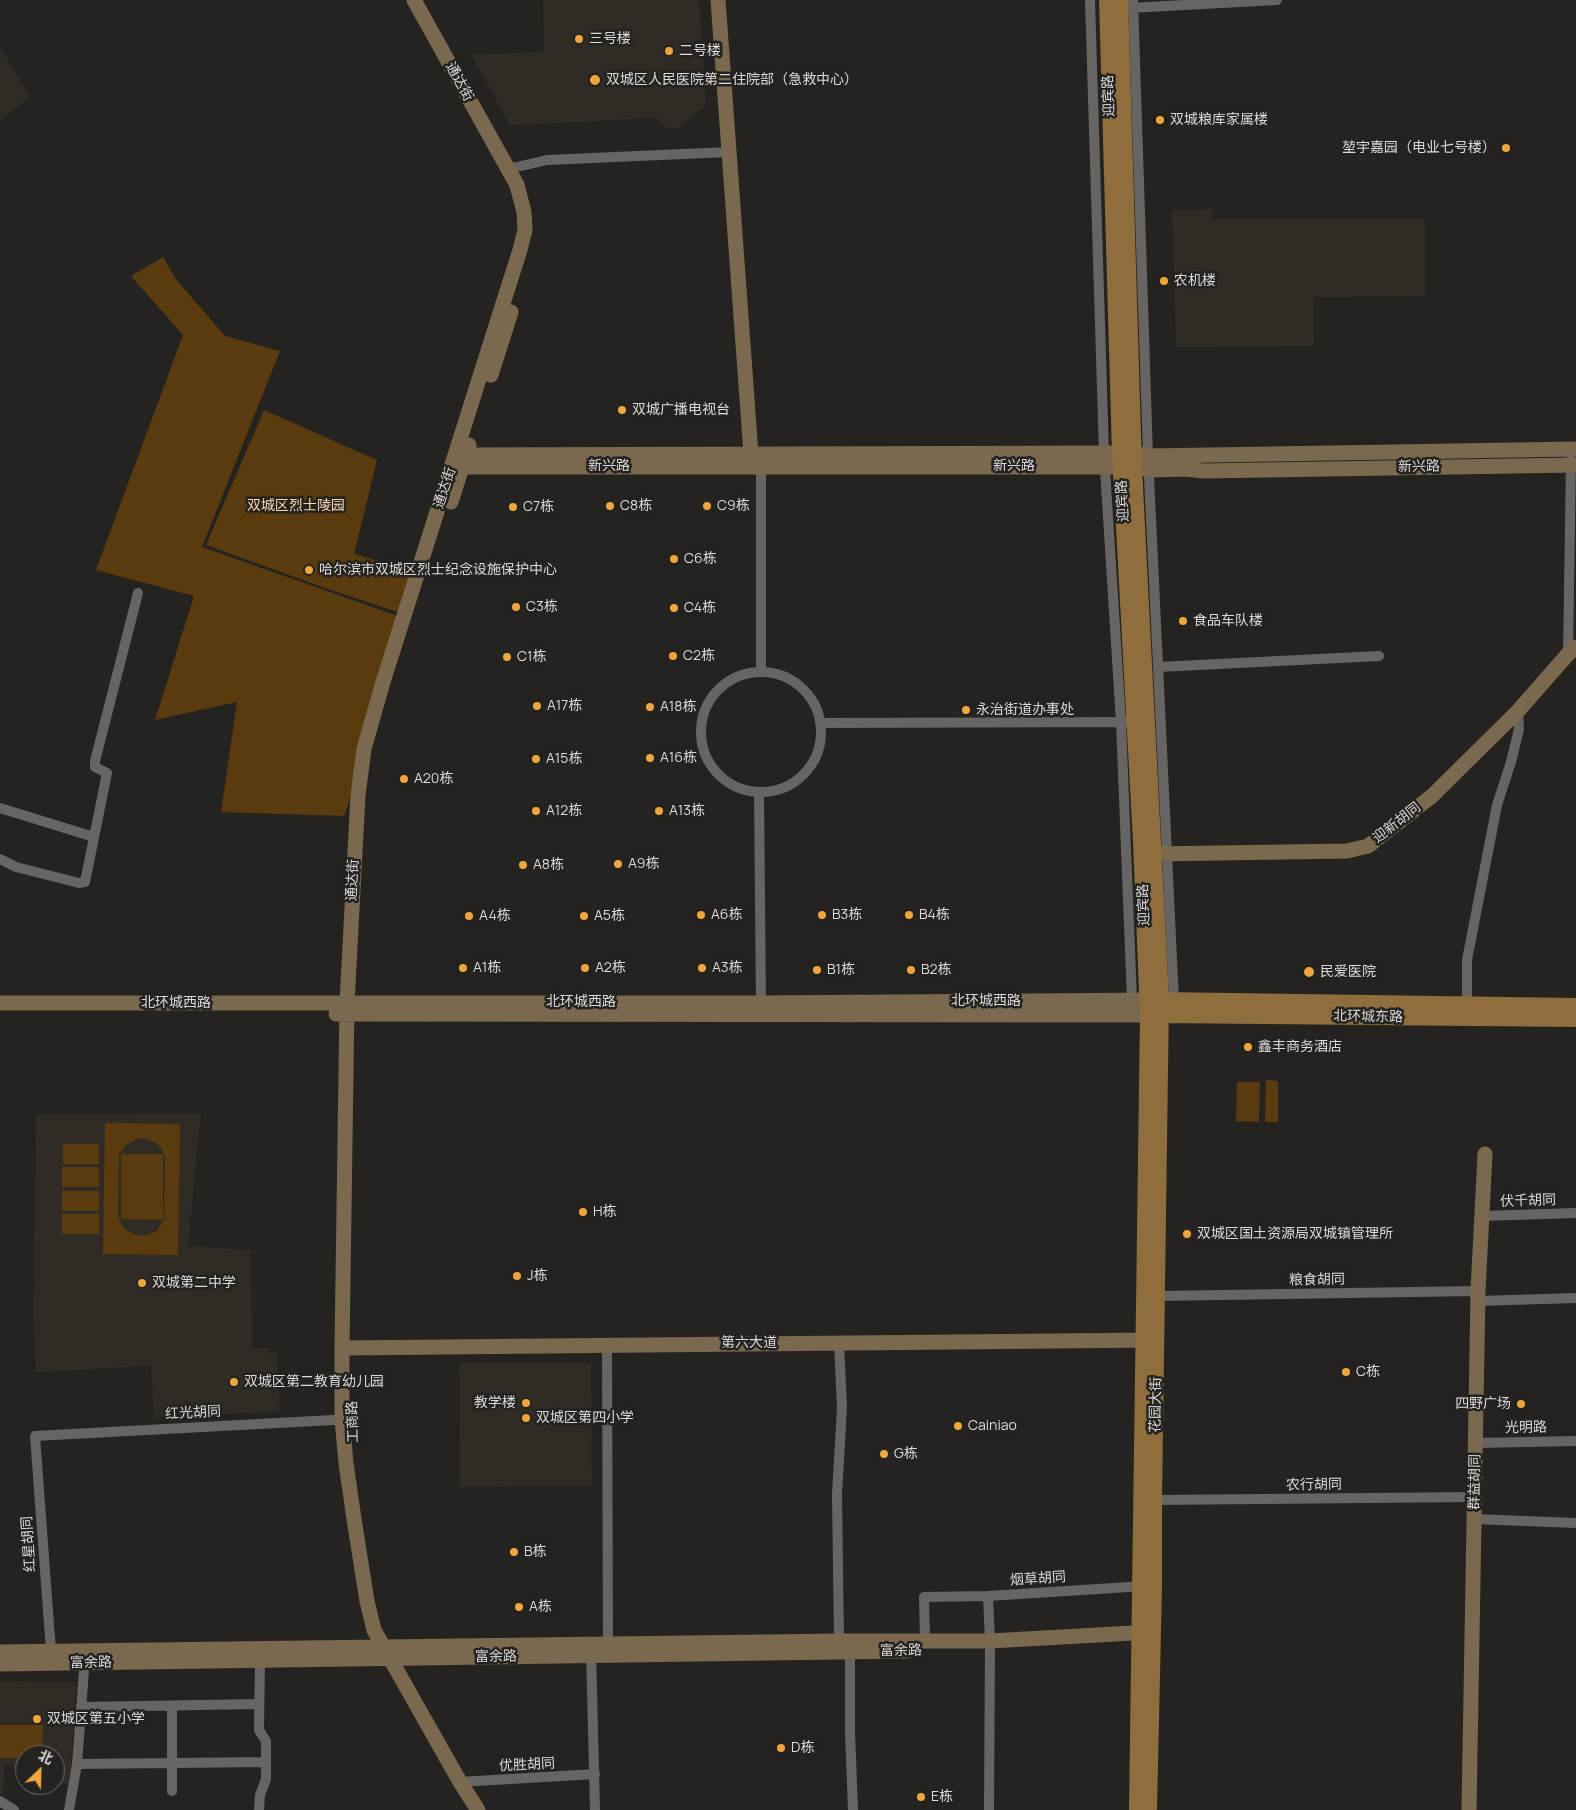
<!DOCTYPE html>
<meta charset="utf-8">
<style>
body{margin:0}
#map{position:relative;width:1576px;height:1810px;overflow:hidden;background:#252320;font-family:Manrope,"Noto Sans SC",sans-serif}
canvas{display:block}
.north{position:absolute;left:15px;top:1745px;width:50px;height:50px;box-sizing:border-box;background:#252320;border:1px solid #6e6c6a;border-radius:50%;rotate:24deg;font-size:14px;font-weight:700;line-height:20px;text-align:center;color:#dbdad8}
.north::after{content:'';display:block;margin:auto;width:18px;height:22px;background:#efa73d;clip-path:polygon(50% 0,100% 100%,50% 72%,0 100%)}
</style>
<div id="map">
<canvas width="1576" height="1810"></canvas>
<div class="north">北</div>
</div>
<script>
const ctx = document.querySelector('canvas').getContext('2d');
ctx.lineJoin = 'round';
function paint(path, color) { ctx.fillStyle = color; ctx.fill(path, 'evenodd'); }
const shape = rows => new Path2D(rows.map(r => 'M' + r).join(''));
function trace(path, color, width, dash) { ctx.strokeStyle = color; ctx.lineWidth = width; ctx.lineCap = dash ? 'butt' : 'round'; ctx.setLineDash(dash || []); ctx.stroke(path); }
function label(font, color, halo, rows, align = 'center') {
  ctx.font = font + ' Manrope,"Noto Sans SC",sans-serif'; ctx.lineWidth = 5; ctx.setLineDash([]); ctx.textBaseline = 'middle'; ctx.strokeStyle = halo; ctx.fillStyle = color; for (const [text, x, y, turn = 0] of rows) {
    ctx.save(); ctx.translate(x, y); ctx.rotate((+turn || 0) * Math.PI / 180); ctx.textAlign = isNaN(turn) ? turn : align; if (halo) ctx.strokeText(text, 0, 0); ctx.fillText(text, 0, 0); ctx.restore();
  }
}
const built = shape([
 [543,0,699,0,706,106,677,129,667,128,656,118,510,125,471,55,544,52],
 [0,45,29,96,0,123],
 [1212,209,1212,219,1425,219,1425,296,1313,297,1314,346,1176,347,1172,210],
 [201,1113,188,1246,251,1250,252,1349,268,1348,268,1353,277,1351,280,1411,154,1418,151,1366,36,1372,33,1317,36,1114],
 [459,1363,591,1363,592,1486,460,1487],
 [0,1681,76,1682,70,1784,55,1785,55,1755,25,1755,25,1767,5,1765,3,1795,0,1793]
]);
const green = shape([
 [163,257,175,278,225,336,280,351,202,547,398,616,358,749,349,802,344,816,221,812,237,702,155,720,194,596,96,570,183,335,131,276],
 [264,410,377,460,354,554,411,570,400,613,325,588,206,545],
 [1266,1080,1278,1081,1278,1122,1265,1122],
 [1237,1082,1260,1082,1259,1122,1236,1121],
 [105,1123,180,1124,178,1255,103,1254],
 [138,1138,147,1139,156,1143,162,1149,165,1160,164,1219,157,1231,144,1236,133,1234,125,1229,120,1222,118,1213,119,1155,126,1145],
 [63,1144,99,1144,99,1164,63,1164],
 [121,1154,163,1154,163,1220,121,1219],
 [62,1167,99,1167,99,1187,62,1187],
 [62,1191,99,1191,99,1211,62,1211],
 [62,1214,99,1214,99,1234,62,1234],
 [0,1725,43,1725,42,1755,25,1755,25,1758,0,1758]
]);
const street = shape([
 [1090,0,1104,454,1121,722,1132,1001],
 [1133,0,1148,456,1174,1001],
 [1129,8,1277,0],
 [508,169,547,160,729,152],
 [757,462,761,466,761,672],
 [1568,654,1571,460],
 [1158,667,1379,656],
 '701 732a60 60 0 1 1 120 0a60 60 0 1 1-120 0Z',
 [820,723,1126,722],
 [759,793,761,1007],
 [0,808,94,837],
 [0,859,16,867,79,883,85,882,107,773,95,767,95,761,138,593],
 [1467,1005,1467,960,1497,805,1511,762,1519,729,1518,711],
 [1482,1216,1576,1213],
 [1157,1296,1478,1291],
 [1478,1301,1576,1298],
 [839,1343,842,1408,837,1494,839,1641],
 [607,1345,608,1645],
 [1476,1443,1576,1441],
 [1154,1500,1475,1497],
 [1474,1519,1576,1523],
 [988,1596,990,1641,989,1810],
 [925,1640,924,1597,988,1596,1145,1586],
 [51,1651,35,1436,352,1419],
 [591,1651,595,1810],
 [850,1651,850,1732,853,1810],
 [172,1706,172,1791],
 [81,1707,259,1704],
 [77,1764,266,1762],
 [460,1782,595,1774],
 [0,1801,14,1810],
 [69,1810,77,1764,85,1657],
 [259,1810,260,1795,266,1779,266,1741,259,1730,260,1661]
]);
const secondary = shape([
 [414,0,517,185,524,212,525,230,520,250,383,682,364,749,358,795,347,1003,342,1348,342,1419,346,1463,354,1519,367,1601,374,1630,460,1782,478,1810],
 [718,0,751,454,755,459],
 [491,375,511,312],
 [458,455,1120,453,1134,453,1148,456,1576,449],
 [453,467,1134,467,1149,470,1186,469,1203,471,1576,465],
 [451,502,469,445],
 [1154,854,1347,851,1368,846,1432,796,1518,711,1568,654,1576,647],
 [0,1003,761,1003,1160,1000],
 [336,1014,1158,1015],
 [342,1348,1155,1340],
 [0,1652,839,1641,990,1641,1151,1632],
 [0,1664,907,1651],
 [1469,1810,1478,1291,1485,1154]
]);
const primary = shape([
 [1107,0,1120,453,1141,842,1148,1015,1137,1810],
 [1120,0,1134,467,1161,1000,1154,1500,1154,1585,1149,1810],
 [1161,1000,1576,1006],
 [1161,1015,1576,1019]
]);
const markers = [
 [579,39,5,"#efa73d"],
 [669,51,5,"#efa73d"],
 [595,80,6,"#efa73d"],
 [1160,120,5,"#efa73d"],
 [1506,148,5,"#efa73d"],
 [1164,281,5,"#efa73d"],
 [622,410,5,"#efa73d"],
 [610,506,5,"#efa73d"],
 [707,506,5,"#efa73d"],
 [513,507,5,"#efa73d"],
 [674,559,5,"#efa73d"],
 [309,570,5,"#efa73d"],
 [516,607,5,"#efa73d"],
 [674,608,5,"#efa73d"],
 [1183,621,5,"#efa73d"],
 [673,656,5,"#efa73d"],
 [507,657,5,"#efa73d"],
 [537,706,5,"#efa73d"],
 [650,707,5,"#efa73d"],
 [966,710,5,"#efa73d"],
 [650,758,5,"#efa73d"],
 [536,759,5,"#efa73d"],
 [404,779,5,"#efa73d"],
 [536,811,5,"#efa73d"],
 [659,811,5,"#efa73d"],
 [618,864,5,"#efa73d"],
 [523,865,5,"#efa73d"],
 [701,915,5,"#efa73d"],
 [822,915,5,"#efa73d"],
 [909,915,5,"#efa73d"],
 [469,916,5,"#efa73d"],
 [584,916,5,"#efa73d"],
 [463,968,5,"#efa73d"],
 [585,968,5,"#efa73d"],
 [702,968,5,"#efa73d"],
 [817,970,5,"#efa73d"],
 [911,970,5,"#efa73d"],
 [1309,972,6,"#efa73d"],
 [1248,1047,5,"#efa73d"],
 [583,1212,5,"#efa73d"],
 [1187,1234,5,"#efa73d"],
 [517,1276,5,"#efa73d"],
 [142,1283,5,"#efa73d"],
 [1346,1372,5,"#efa73d"],
 [234,1382,5,"#efa73d"],
 [526,1403,5,"#efa73d"],
 [1521,1404,5,"#efa73d"],
 [526,1418,5,"#efa73d"],
 [958,1426,5,"#efa73d"],
 [884,1454,5,"#efa73d"],
 [514,1552,5,"#efa73d"],
 [519,1607,5,"#efa73d"],
 [37,1719,5,"#efa73d"],
 [781,1748,5,"#efa73d"],
 [921,1797,5,"#efa73d"]
];
const poiNames = [
 ["三号楼",589,39],
 ["二号楼",679,51],
 ["双城区人民医院第二住院部（急救中心）",606,80],
 ["双城粮库家属楼",1170,120],
 ["堃宇嘉园（电业七号楼）",1496,148,"right"],
 ["农机楼",1174,281],
 ["双城广播电视台",632,410],
 ["C8栋",620,506],
 ["C9栋",717,506],
 ["C7栋",523,507],
 ["C6栋",684,559],
 ["哈尔滨市双城区烈士纪念设施保护中心",319,570],
 ["C3栋",526,607],
 ["C4栋",684,608],
 ["食品车队楼",1193,621],
 ["C2栋",683,656],
 ["C1栋",517,657],
 ["A17栋",547,706],
 ["A18栋",660,707],
 ["永治街道办事处",976,710],
 ["A16栋",660,758],
 ["A15栋",546,759],
 ["A20栋",414,779],
 ["A12栋",546,811],
 ["A13栋",669,811],
 ["A9栋",628,864],
 ["A8栋",533,865],
 ["A6栋",711,915],
 ["B3栋",832,915],
 ["B4栋",919,915],
 ["A4栋",479,916],
 ["A5栋",594,916],
 ["A1栋",473,968],
 ["A2栋",595,968],
 ["A3栋",712,968],
 ["B1栋",827,970],
 ["B2栋",921,970],
 ["民爱医院",1320,972],
 ["鑫丰商务酒店",1258,1047],
 ["H栋",593,1212],
 ["双城区国土资源局双城镇管理所",1197,1234],
 ["J栋",527,1276],
 ["双城第二中学",152,1283],
 ["C栋",1356,1372],
 ["双城区第二教育幼儿园",244,1382],
 ["教学楼",516,1403,"right"],
 ["四野广场",1511,1404,"right"],
 ["双城区第四小学",536,1418],
 ["Cainiao",968,1426],
 ["G栋",894,1454],
 ["B栋",524,1552],
 ["A栋",529,1607],
 ["双城区第五小学",47,1719],
 ["D栋",791,1748],
 ["E栋",931,1797]
];
const streetNames = [
 ["通达街",459,82,61],
 ["迎宾路",1109,96,-92],
 ["新兴路",609,466],
 ["新兴路",1014,466],
 ["新兴路",1419,467,-1],
 ["通达街",445,488,-72],
 ["迎宾路",1123,501,-93],
 ["迎新胡同",1397,823,-38],
 ["通达街",353,880,-87],
 ["迎宾路",1144,905,-92],
 ["北环城西路",986,1001],
 ["北环城西路",581,1002],
 ["北环城西路",176,1003],
 ["北环城东路",1368,1017,1],
 ["伏千胡同",1528,1201,-2],
 ["粮食胡同",1317,1280,-1],
 ["第六大道",749,1343],
 ["花园大街",1156,1405,-89],
 ["红光胡同",193,1413,-3],
 ["工商路",353,1422,-92],
 ["光明路",1526,1428,-1],
 ["群益胡同",1475,1482,-89],
 ["农行胡同",1314,1485,-1],
 ["红星胡同",29,1544,-94],
 ["烟草胡同",1038,1579,-4],
 ["富余路",901,1651,-1],
 ["富余路",496,1657,-1],
 ["富余路",91,1663,-1],
 ["优胜胡同",527,1765,-3]
];
const parkNames = [
 ["双城区烈士陵园",296,506]
];
paint(built, '#302b24');
paint(green, '#593b0e');
trace(street, '#676462', 10);
trace(secondary, '#7b694f', 15);
trace(primary, '#8f6e3d', 16);
for (const [x, y, r, color] of markers) { const dot = new Path2D(); dot.arc(x, y, r, 0, 2 * Math.PI); ctx.fillStyle = color; ctx.fill(dot); trace(dot, '#252320', 2); }
label('14px', '#dbdad8', '#252320', poiNames, 'left');
label('14px', '#dbdad8', '#252320', streetNames);
label('14px', '#fad7ac', '#252320', parkNames);
</script>
